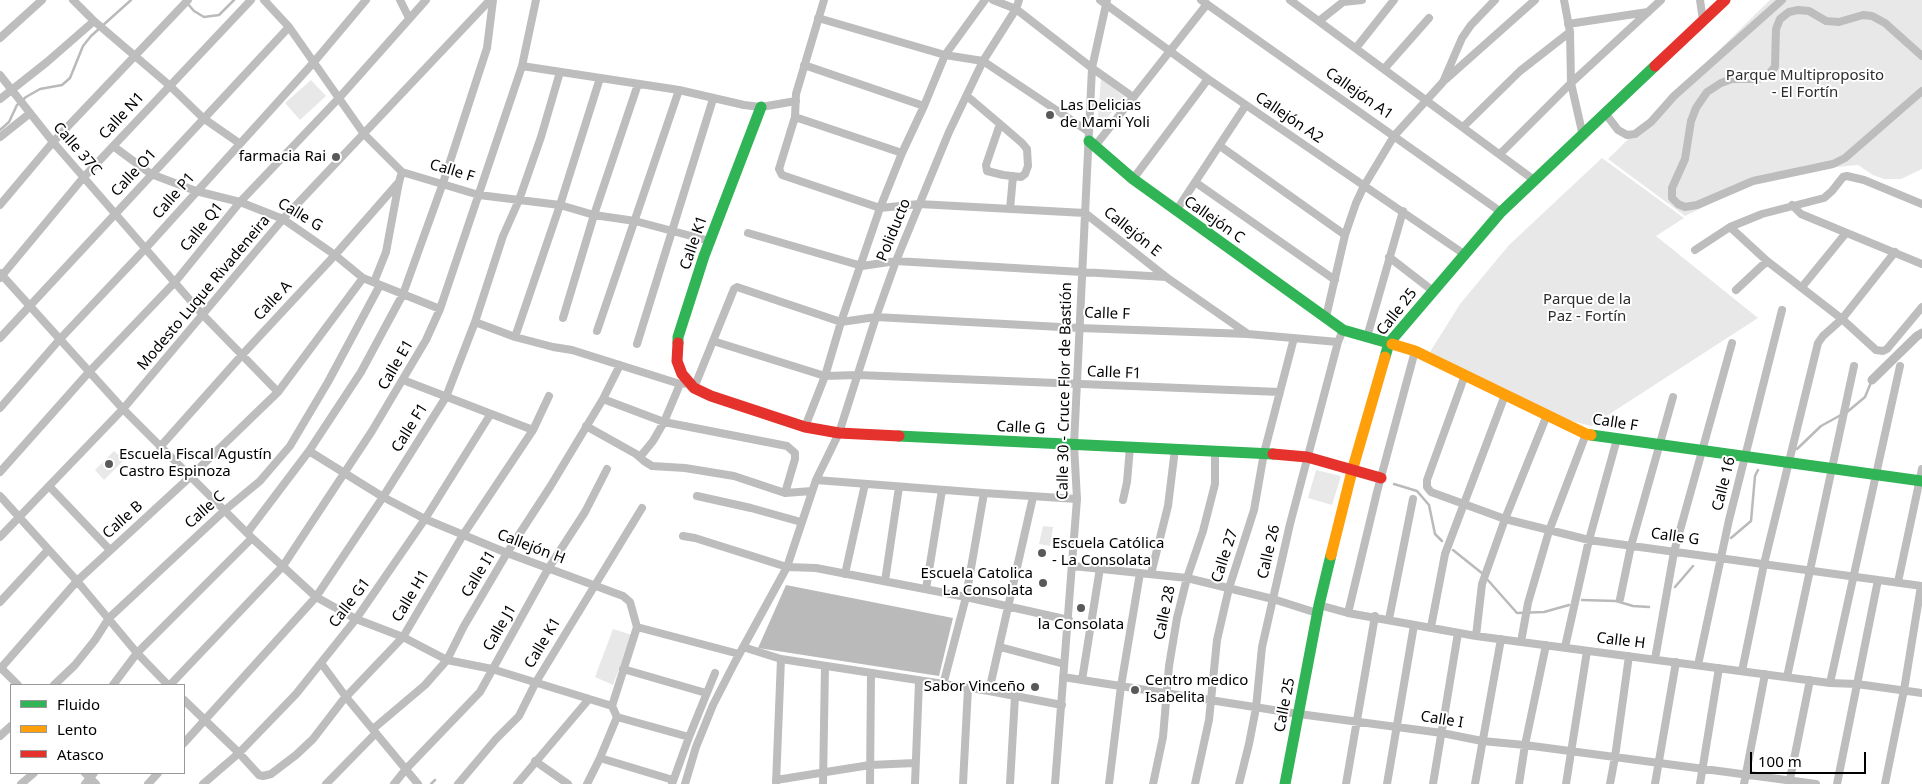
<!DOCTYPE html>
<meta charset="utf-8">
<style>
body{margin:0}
#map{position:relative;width:1922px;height:784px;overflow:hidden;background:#fff;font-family:"Noto Sans",sans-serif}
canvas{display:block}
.legend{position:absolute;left:10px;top:684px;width:175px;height:90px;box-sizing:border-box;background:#fff;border:1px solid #999;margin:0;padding:6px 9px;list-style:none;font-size:15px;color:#000}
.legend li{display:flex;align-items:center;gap:10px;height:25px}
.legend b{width:25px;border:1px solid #999}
.scale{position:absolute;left:1750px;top:752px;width:116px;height:22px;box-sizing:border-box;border:2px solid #000;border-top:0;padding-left:6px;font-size:15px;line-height:18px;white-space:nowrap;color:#000;-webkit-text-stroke:4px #fff;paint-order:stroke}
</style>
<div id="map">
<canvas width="1922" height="784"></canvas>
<ul class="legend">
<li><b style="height:6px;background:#30b455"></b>Fluido</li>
<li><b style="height:6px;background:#ff9f0a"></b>Lento</li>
<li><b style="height:6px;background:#e5322d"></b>Atasco</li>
</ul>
<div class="scale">100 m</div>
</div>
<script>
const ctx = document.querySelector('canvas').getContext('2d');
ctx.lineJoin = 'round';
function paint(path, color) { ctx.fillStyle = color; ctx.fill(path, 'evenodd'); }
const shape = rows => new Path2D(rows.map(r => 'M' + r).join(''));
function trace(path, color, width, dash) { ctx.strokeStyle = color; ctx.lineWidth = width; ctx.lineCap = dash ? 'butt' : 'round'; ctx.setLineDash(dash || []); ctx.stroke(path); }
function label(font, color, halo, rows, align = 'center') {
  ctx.font = font + ' "Noto Sans",sans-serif'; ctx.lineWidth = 4; ctx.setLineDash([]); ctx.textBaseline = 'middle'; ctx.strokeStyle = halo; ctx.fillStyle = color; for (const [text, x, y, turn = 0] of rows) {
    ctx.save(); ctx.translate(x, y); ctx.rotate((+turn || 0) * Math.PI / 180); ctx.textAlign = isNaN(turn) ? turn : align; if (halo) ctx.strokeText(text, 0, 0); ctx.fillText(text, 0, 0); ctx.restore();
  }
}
const green = shape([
 [1770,0,1922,0,1922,169,1901,179,1884,179,1873,175,1858,165,1815,169,1750,185,1685,216,1608,159],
 [1101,78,1125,97,1097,130],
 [311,80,326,96,300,120,285,103],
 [1602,158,1684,218,1656,236,1758,318,1591,426,1568,420,1479,379,1430,352,1460,304,1509,245],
 [114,451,124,460,104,480,95,470],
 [1316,470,1341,476,1332,505,1308,498],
 [1043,526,1053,527,1050,546,1039,544],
 [613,629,632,635,613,685,595,677]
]);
const water = shape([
 [786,585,953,618,939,676,758,648]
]);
const stream = shape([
 [187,3,194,11,204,17,219,15,234,0],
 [0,130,9,122,17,105,26,97,40,89,62,85,70,78,83,46,91,36,131,0],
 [1846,413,1865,397,1872,380],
 [1797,449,1821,426,1841,415],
 [1394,484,1417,491,1429,505,1435,534,1442,541],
 [1731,538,1751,521,1755,476,1758,470],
 [1453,550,1483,574],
 [1486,578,1517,613,1544,612,1569,605],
 [1675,587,1693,566],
 [1582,600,1616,601,1633,606,1649,607],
 [431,784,435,780]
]);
const canal = shape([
 [1872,380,1917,336,1922,333]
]);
const street = shape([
 [73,0,94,21,169,85,203,118,239,143],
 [264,0,289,27,364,134,402,172,479,195,560,205,594,215,635,221,710,241],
 [400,0,409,18],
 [824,0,796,94,795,117,779,169,782,175,880,208,919,204,1085,213,1166,277,1248,334],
 [993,0,1016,9,1092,68,1133,97],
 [1100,0,1208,79,1464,254],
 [1201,0,1501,212],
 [1290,0,1534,180],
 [1564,0,1570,32,1571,83,1583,136],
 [1700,0,1703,20],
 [818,18,945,55,983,61,1089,132],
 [1319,21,1343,2,1362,0],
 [1568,24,1648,12],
 [0,38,42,0],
 [1356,48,1394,0],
 [1922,56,1885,23,1872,16,1863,15,1839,22,1826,21,1809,11,1798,10,1789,12,1780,19,1776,29,1775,67,1768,75,1758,79,1732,79,1721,83,1707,92,1696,108,1691,121,1685,159,1672,188,1672,198,1678,204,1685,207,1697,205,1753,181,1833,164,1845,158,1922,91],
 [804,65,924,106],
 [522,66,679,90,744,105,761,107,796,101],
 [1384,69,1429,18],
 [0,75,53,142,203,315,278,392],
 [1445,80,1535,0],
 [967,96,1000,124,1022,143,1027,149,1028,166,1025,174,1021,177,1003,175,987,171,986,165,1000,124],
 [0,99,47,62,94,21],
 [1605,113,1618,130,1627,135,1635,134,1651,122,1674,96,1782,0],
 [795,117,902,153],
 [1463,127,1520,71,1570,32],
 [0,137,29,114],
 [113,146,151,174,196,191,240,202,283,219,335,255,363,278,440,309],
 [1095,146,1207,4],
 [1220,146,1345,235],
 [1500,154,1571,83,1661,0],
 [1133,179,1208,79],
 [1195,182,1335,280],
 [0,205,53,142,188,0],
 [1792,205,1801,214,1922,264],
 [1010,209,1013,176],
 [1176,211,1246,105],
 [1730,227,1767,261,1842,319,1895,252],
 [748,233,862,266,896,261,1166,277],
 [1695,250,1730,227,1762,214,1824,198,1832,191,1843,177,1847,176,1864,180,1922,204],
 [1389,257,1433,291],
 [0,273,123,409,252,538,316,597,356,619,403,637,447,660,492,669,612,706],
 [0,278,83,178,251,0],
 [374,282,386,252,399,182],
 [1802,287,1846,233],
 [1736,290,1767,261],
 [1326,317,1345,235,1356,203,1364,186,1394,136,1443,82,1462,38,1471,25,1495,0],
 [563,318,594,215,638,84],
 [475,322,515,337,553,347,572,350,680,384,690,383],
 [597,331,679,90],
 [515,337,560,205,600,78],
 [1367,337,1403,211],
 [0,338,289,27],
 [713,341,825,376,858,375,1280,392],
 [637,344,713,99],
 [1465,375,1427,480,1427,487,1431,492,1505,519,1589,540,1922,586],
 [403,380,533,430],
 [694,388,734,289,737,287,841,322,876,317,1079,328,1248,334,1338,342],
 [603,399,664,422,787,446,795,453,795,459,785,493],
 [0,408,60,339,145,249,314,62,366,0],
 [586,426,636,454,644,461,652,466,685,468,734,476,785,493,812,491],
 [805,427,825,376,841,322,880,208,902,153,924,106,945,55,985,0],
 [160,447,242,355,335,255,399,182,402,172],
 [309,451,383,497,425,519,507,553,623,596,630,602,637,627,739,654],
 [640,457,653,441,664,422,680,384],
 [0,472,89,372,175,282,240,202,339,98,426,0],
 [816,480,984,493,1077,499],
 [49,486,110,550],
 [0,496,77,581,137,653,168,685],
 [697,496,751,508,801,522],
 [1123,500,1127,482,1130,447],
 [247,533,309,451,361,372,403,294,443,183,487,48,493,0],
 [683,536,695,538,787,567,816,568,966,597,1069,620],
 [0,537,123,409,283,219,490,0],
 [1073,566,1187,578,1273,599,1317,613],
 [845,574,865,484],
 [1151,574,1168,506,1175,449],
 [885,581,899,487],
 [1898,582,1922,469],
 [926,589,942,490],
 [1620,599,1631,546,1673,397],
 [0,602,48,550],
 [1319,605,1348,613,1476,636,1830,683,1857,684,1922,693],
 [1348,613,1377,492,1415,351],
 [1389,619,1413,499],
 [1431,627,1445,554,1505,395],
 [1476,636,1482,584,1505,519,1547,415],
 [1521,642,1528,603,1549,531,1586,434],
 [743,647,781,659,989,691,1062,705],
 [1000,647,1064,664],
 [1565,647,1589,540,1617,439],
 [1655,659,1674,552,1732,343],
 [321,663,346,697,418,784],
 [1698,665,1729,520,1782,310],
 [1,668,18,685],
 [0,669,77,581,190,477,278,392,363,278],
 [623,669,706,693],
 [1742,671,1764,564,1818,343,1823,336,1842,319,1876,350,1883,351,1887,349,1922,307],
 [1063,677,1299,714,1442,733,1482,741,1525,745,1816,784],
 [1787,677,1854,366],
 [1082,680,1100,568],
 [1830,683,1900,366],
 [54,685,75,665,95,640,109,618,225,510,260,481,290,446,328,382,380,285],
 [113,685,137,653,252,538],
 [170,685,283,566,372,431,426,340,440,309,522,66,536,0],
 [943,685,966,597,984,493],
 [989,691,1033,497],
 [184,700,239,753,259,775,263,776,271,774,296,755,313,739,343,700,403,637,463,535,533,430,549,396],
 [612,706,617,717,689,737],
 [612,706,637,627],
 [373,729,425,685,447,660,464,626,507,553,550,487,603,399,620,365],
 [0,736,11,726],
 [184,743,316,597,383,497,446,397,475,322,503,236,519,200,541,137,560,72],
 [600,758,673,780],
 [535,761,568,784],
 [85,773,96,784],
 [776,780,870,765,915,763],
 [21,784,34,773],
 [85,784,94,773],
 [148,784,158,773],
 [203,784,239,753,296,694,356,619,425,519,490,415],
 [326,784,376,733],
 [394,784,406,769,480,692,548,569,585,512,607,469],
 [458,784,496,739,519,716,536,682,642,508],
 [517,784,589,699],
 [587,784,600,758,617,717],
 [672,784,689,737,715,673],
 [685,784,696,747,713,705,735,662,787,567,816,480,839,433,876,317,896,261,949,132,983,61,1016,9,1019,0],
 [776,784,781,659],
 [823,784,825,666],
 [870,784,871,673],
 [915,784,919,681],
 [963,784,968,688],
 [1010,784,1015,696],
 [1055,784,1077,499,1074,445,1092,68,1107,0],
 [1109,784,1121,686,1140,573],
 [1153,784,1163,737,1169,666,1177,618,1187,578,1203,531,1215,484,1215,450],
 [1195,784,1209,720,1217,640,1229,588,1254,510,1264,453,1294,338],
 [1239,784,1249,744,1256,708,1262,647,1290,524,1338,342,1343,330],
 [1346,784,1375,616],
 [1387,784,1414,625],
 [1433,784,1458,633],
 [1475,784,1501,639],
 [1519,784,1525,745,1546,645],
 [1566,784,1587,651],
 [1610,784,1615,757,1629,656],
 [1655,784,1676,662],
 [1700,784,1719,668],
 [1744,784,1765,674],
 [1789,784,1810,680],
 [1837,784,1878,580],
 [1885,784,1904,690,1921,586]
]);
const fast = shape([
 [1089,141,1133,179,1343,330,1392,344],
 [678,343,678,337,704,256,761,107],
 [1385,357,1389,343,1501,212,1655,66],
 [1591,435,1922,481],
 [899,436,1273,454],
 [1285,784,1319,605,1331,555]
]);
const slow = shape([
 [1392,344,1415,351,1586,434,1591,435],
 [1331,555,1352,471,1385,357]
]);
const jam = shape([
 [1655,66,1725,0],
 [678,343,677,361,682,374,694,388,711,396,805,427,839,433,899,436],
 [1273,454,1307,457,1381,478]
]);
const markers = [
 [1050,115,5,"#595959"],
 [336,157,5,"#595959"],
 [109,464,5,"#595959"],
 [1042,553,5,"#595959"],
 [1043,583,5,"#595959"],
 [1081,608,5,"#595959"],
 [1035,687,5,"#595959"],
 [1135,690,5,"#595959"]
];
const parkNames = [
 ["Parque Multiproposito",1805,76],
 ["- El Fortín",1805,93],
 ["Parque de la",1587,300],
 ["Paz - Fortín",1587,317]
];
const streetNames = [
 ["Callejón A1",1359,94,35],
 ["Calle N1",122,116,-47],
 ["Callejón A2",1289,118,34],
 ["Calle 37C",77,149,49],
 ["Calle F",452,171,17],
 ["Calle O1",134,173,-47],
 ["Calle P1",174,196,-49],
 ["Calle G",300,215,31],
 ["Callejón C",1214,220,35],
 ["Calle Q1",202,227,-51],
 ["Poliducto",894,230,-68],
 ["Callejón E",1132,232,39],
 ["Calle K1",694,243,-71],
 ["Modesto Luque Rivadeneira",204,293,-50],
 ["Calle A",273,301,-47],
 ["Calle 25",1397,312,-52],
 ["Calle F",1107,314,2],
 ["Calle E1",396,365,-60],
 ["Calle F1",1114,373,2],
 ["Calle 30 - Cruce Flor de Bastión",1065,391,-89],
 ["Calle F",1615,423,9],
 ["Calle F1",410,428,-58],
 ["Calle G",1021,428,3],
 ["Calle 16",1724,484,-76],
 ["Calle C",205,510,-42],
 ["Calle B",123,520,-42],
 ["Calle G",1675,537,8],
 ["Callejón H",531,547,21],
 ["Calle 26",1269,552,-77],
 ["Calle 27",1225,556,-72],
 ["Calle I1",479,574,-59],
 ["Calle H1",411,596,-59],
 ["Calle G1",350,603,-53],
 ["Calle 28",1165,613,-78],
 ["Calle J1",500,628,-60],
 ["Calle H",1621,641,7],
 ["Calle K1",543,643,-59],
 ["Calle 25",1285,705,-79],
 ["Calle I",1442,720,9]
];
const poiNames = [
 ["Las Delicias",1060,106],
 ["de Mami Yoli",1060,123],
 ["farmacia Rai",326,157,"right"],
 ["Escuela Fiscal Agustín",119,455],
 ["Castro Espinoza",119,472],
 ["Escuela Católica",1052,544],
 ["- La Consolata",1052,561],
 ["Escuela Catolica",1033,574,"right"],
 ["La Consolata",1033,591,"right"],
 ["la Consolata",1081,625,"center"],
 ["Centro medico",1145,681],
 ["Isabelita",1145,698],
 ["Sabor Vinceño",1025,687,"right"]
];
paint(green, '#e8e8e8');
paint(water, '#bababa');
trace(stream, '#bababa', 2.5);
trace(canal, '#bababa', 9);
trace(street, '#bdbdbd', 8);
trace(fast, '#30b455', 11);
trace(slow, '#ff9f0a', 11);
trace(jam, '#e5322d', 11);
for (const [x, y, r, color] of markers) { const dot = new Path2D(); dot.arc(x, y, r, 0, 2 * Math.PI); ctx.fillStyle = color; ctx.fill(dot); trace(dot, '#fff', 2); }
label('15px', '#2d2d2d', '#fff', parkNames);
label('15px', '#000', '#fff', streetNames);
label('15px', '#000', '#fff', poiNames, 'left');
</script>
